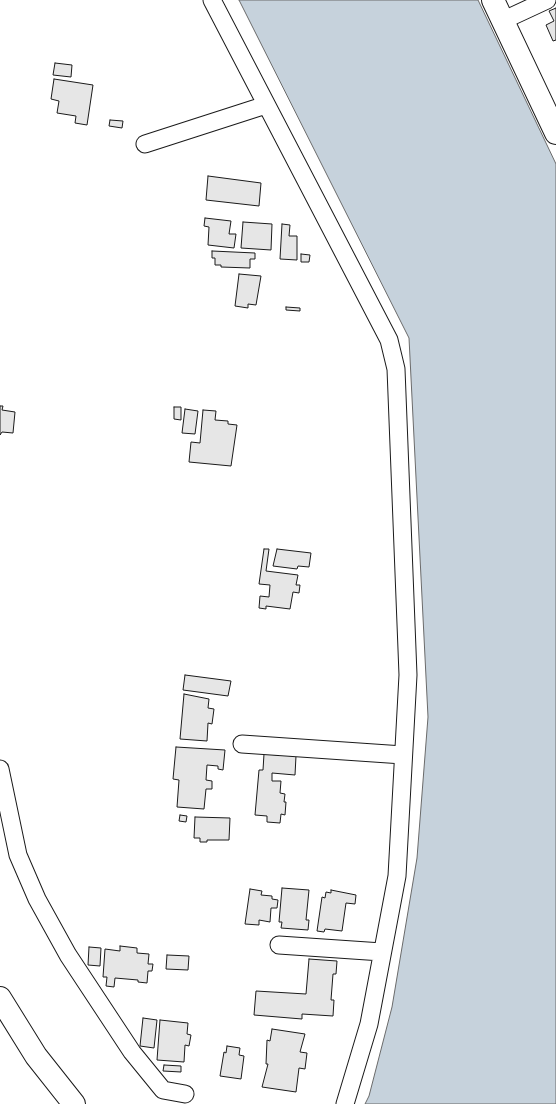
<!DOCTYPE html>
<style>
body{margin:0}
canvas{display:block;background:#fff}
</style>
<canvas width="556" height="1104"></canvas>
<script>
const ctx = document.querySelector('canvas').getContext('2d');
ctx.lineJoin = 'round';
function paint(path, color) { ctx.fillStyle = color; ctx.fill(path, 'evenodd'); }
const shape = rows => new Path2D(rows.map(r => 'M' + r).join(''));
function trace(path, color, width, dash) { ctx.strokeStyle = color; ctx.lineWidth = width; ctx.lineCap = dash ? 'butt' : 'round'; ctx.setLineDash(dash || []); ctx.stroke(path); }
const water = shape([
 [239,0,478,0,556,164,556,1104,365,1104,369,1096,392,1007,417,858,428,717,409,338,239,0]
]);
const building = shape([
 [556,8,556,40,553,41,546,25,554,21,549,11,556,8],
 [55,63,72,65,71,77,53,75,55,63],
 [54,79,93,85,87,125,75,123,76,116,57,113,59,101,51,99,54,79],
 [110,120,123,121,122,128,109,126,110,120],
 [208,176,261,183,259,206,206,200,208,176],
 [205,218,231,221,229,234,236,234,234,248,208,245,209,227,204,226,205,218],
 [243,222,272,224,271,250,241,248,243,222],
 [282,224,290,225,289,236,297,236,297,260,280,259,282,224],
 [212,251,255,253,255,259,250,259,250,268,221,267,221,265,215,265,215,258,212,258,212,251],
 [301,254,310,255,309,262,301,262,301,254],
 [239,274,261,276,256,305,248,304,248,308,235,306,239,274],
 [286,307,300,308,300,311,286,310,286,307],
 [0,406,3,406,2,410,15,412,13,433,2,432,0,435,0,406],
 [174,407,181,407,181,420,174,419,174,407],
 [185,409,198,411,195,434,182,433,185,409],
 [203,410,216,411,215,420,228,421,228,424,237,425,231,466,189,462,191,442,200,443,203,410],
 [264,549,269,549,266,571,298,575,296,585,300,585,299,593,293,592,290,609,266,606,266,609,259,608,260,596,269,597,270,585,259,584,264,549],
 [277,549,311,553,309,567,298,566,297,569,273,566,277,549],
 [185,675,231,681,228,696,183,690,185,675],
 [184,694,209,699,208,708,214,709,212,724,208,723,207,741,180,739,184,694],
 [176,747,225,750,223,770,218,769,218,766,207,765,206,780,212,781,212,789,206,789,204,809,177,807,179,780,173,779,176,747],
 [264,754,296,756,295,775,272,773,272,781,281,781,280,793,285,794,284,802,286,802,285,815,281,814,280,823,267,822,267,816,255,815,259,770,263,770,264,754],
 [180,815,187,816,186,822,179,821,180,815],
 [195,817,230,818,229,840,207,840,207,842,200,842,200,838,194,838,195,817],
 [282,888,309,890,306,920,309,920,308,930,281,928,282,922,279,922,282,888],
 [250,889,262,891,261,895,272,896,272,899,278,900,277,908,271,908,270,922,259,920,259,925,245,924,250,889],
 [331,890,356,895,355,904,346,903,342,931,325,929,324,932,317,931,322,897,325,898,326,892,331,893,331,890],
 [120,946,137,948,137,953,149,954,148,964,153,964,152,971,148,971,147,983,138,982,138,980,115,978,114,987,106,986,107,977,103,977,105,949,120,951,120,946],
 [89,947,101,948,100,966,88,965,89,947],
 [167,955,189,956,188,970,166,969,167,955],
 [309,959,337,961,336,974,333,974,331,1000,334,1000,333,1016,302,1014,302,1019,254,1015,256,991,306,994,309,959],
 [143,1018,157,1020,154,1048,140,1046,143,1018],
 [160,1020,188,1023,187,1034,191,1035,189,1046,185,1045,184,1062,157,1060,160,1020],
 [272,1029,305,1034,300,1052,307,1053,305,1069,299,1068,296,1092,262,1087,268,1064,266,1064,267,1040,270,1041,272,1029],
 [227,1046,240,1048,239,1055,244,1056,241,1079,220,1076,224,1052,226,1053,227,1046],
 [164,1065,181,1066,181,1072,163,1071,164,1065]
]);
const minor = shape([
 [212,0,389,340,396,369,408,675,397,876,369,1024,345,1104],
 [504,20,547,0],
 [145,144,266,105],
 [242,744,403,755],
 [0,769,18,855,37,899,68,955,132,1052,163,1090,185,1094],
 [279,945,382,952]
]);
const tertiary = shape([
 [493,0,556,133]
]);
const trunk = shape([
 [0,998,36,1056,74,1104]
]);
paint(water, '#c6d2dc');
trace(water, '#6a6a6a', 1);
paint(building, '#e6e6e6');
trace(building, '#1a1a1a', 1);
trace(minor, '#1a1a1a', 19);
trace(tertiary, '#1a1a1a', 24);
trace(trunk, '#1a1a1a', 24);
trace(minor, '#fff', 17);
trace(tertiary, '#fff', 22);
trace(trunk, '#fff', 22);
</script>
